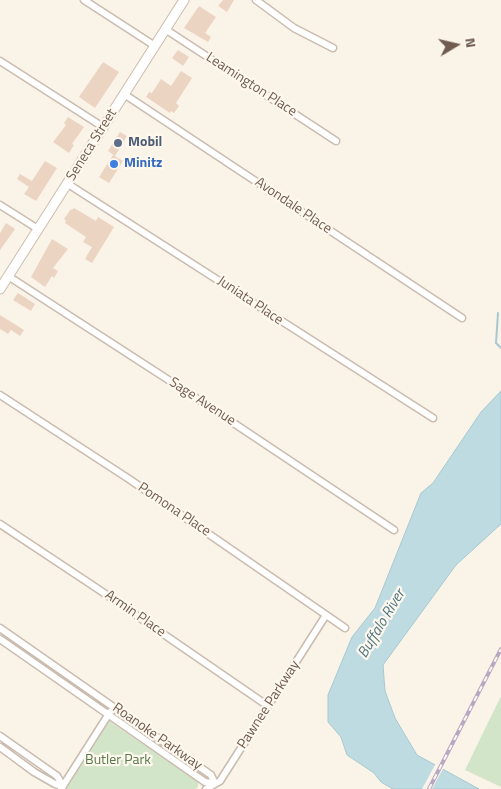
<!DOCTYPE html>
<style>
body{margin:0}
#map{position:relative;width:501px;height:789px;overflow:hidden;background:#faf3e8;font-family:"Titillium Web",sans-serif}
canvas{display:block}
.north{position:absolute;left:431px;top:20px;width:50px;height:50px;-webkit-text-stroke:4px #fdf7ee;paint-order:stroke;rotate:81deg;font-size:14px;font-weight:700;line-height:20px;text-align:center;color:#705c4f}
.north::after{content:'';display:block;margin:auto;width:18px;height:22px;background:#705c4f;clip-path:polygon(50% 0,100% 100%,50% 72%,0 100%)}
</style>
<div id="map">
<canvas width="501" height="789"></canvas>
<div class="north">N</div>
</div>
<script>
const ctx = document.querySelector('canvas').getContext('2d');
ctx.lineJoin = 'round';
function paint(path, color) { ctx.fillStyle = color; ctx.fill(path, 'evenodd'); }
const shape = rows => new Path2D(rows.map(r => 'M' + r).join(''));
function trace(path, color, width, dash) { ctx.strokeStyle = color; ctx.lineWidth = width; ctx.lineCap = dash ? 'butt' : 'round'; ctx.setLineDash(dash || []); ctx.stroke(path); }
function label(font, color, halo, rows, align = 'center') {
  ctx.font = font + ' "Titillium Web",sans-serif'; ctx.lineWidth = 4.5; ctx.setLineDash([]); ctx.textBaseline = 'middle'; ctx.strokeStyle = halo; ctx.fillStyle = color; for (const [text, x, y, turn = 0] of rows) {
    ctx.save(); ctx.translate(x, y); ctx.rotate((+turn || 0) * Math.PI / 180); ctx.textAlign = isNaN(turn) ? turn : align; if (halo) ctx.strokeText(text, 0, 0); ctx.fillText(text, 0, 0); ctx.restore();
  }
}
const green = shape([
 [501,696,501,787,465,770],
 [109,721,198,782,198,787,195,789,66,789]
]);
const water = shape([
 [501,391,501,524,456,565,383,665,385,691,395,718,417,755,479,789,393,789,381,782,374,773,347,755,341,737,328,722,328,695,352,637,375,608,421,493,433,483,481,412,501,391]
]);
const pier = shape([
 [436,763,444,767,432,789,422,789]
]);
const stream = shape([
 [498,313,496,343,501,348]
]);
const building = shape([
 [223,0,234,0,227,12,218,6],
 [199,6,216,17,205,33,211,37,208,42,184,28],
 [178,50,189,57,183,66,172,58],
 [103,62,119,72,95,108,79,97],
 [181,71,192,78,176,103,179,106,174,113,171,111,170,113,146,97,149,92,152,93,161,79,171,86],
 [68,117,84,127,72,144,74,145,69,153,53,142,66,125,64,123],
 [120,132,127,136,115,156,108,151],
 [113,155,123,161,109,183,99,177],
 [45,161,57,168,36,201,24,194,29,187,17,179,20,174,32,181],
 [74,208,96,221,98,217,114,227,92,263,85,259,92,247,83,242,86,237,65,223,66,221,64,219,71,209,72,210],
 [6,223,15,229,0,250,0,233],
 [52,239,68,249,53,268,58,271,54,278,52,276,45,287,31,277],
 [18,293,35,304,31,311,13,300],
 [0,315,24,330,20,336,11,330,8,334,0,329]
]);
const minor = shape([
 [84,0,155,46],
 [256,0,294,28,333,48],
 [165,29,336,141],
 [0,61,103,127],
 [124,94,462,318],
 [68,184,433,418],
 [0,205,38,229],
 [8,276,184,390,394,530],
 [0,395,129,479,345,628],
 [0,524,98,589,268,706],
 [0,628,211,775,215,784],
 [0,639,205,782,215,784],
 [0,736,57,776,63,786],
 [0,747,34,772,55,784,63,786],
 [61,789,110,712],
 [206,789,220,781,326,615]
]);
const secondary = shape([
 [0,289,184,0]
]);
const rail = shape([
 [429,789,501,649]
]);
const markers = [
 [118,143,5,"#5c6f8a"],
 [114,164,5,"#3f7fe0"]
];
const streetNames = [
 ["Leamington Place",251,85,33],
 ["Seneca Street",92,145,-58],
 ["Avondale Place",293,206,34],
 ["Juniata Place",250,301,34],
 ["Sage Avenue",202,402,33],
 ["Pomona Place",174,510,34],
 ["Armin Place",135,614,35],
 ["Pawnee Parkway",269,705,-57],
 ["Roanoke Parkway",157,737,35]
];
const serviceNames = [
 ["Mobil",128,143]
];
const shopNames = [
 ["Minitz",124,164]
];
const parkNames = [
 ["Butler Park",118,761]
];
const waterNames = [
 ["Buffalo River",382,624,-59]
];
paint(green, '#d3e5c8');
paint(water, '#bedbe1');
trace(water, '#a6c9d1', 1);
paint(pier, '#faf3e8');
trace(stream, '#a6c9d1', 2);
paint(building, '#ecd4c3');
trace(minor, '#cabcaf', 9);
trace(secondary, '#ccbcad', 11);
trace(minor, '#fff', 6);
trace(secondary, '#fff', 9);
trace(rail, '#b7a7c2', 4);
trace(rail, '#fdf7ee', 2, [5.5]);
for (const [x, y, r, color] of markers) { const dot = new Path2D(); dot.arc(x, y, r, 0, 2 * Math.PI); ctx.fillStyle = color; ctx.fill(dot); trace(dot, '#fdf7ee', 2); }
label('14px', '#705c4f', '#fdf7ee', streetNames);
label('bold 14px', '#4e5e75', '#fdf7ee', serviceNames, 'left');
label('bold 14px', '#366cbe', '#fdf7ee', shopNames, 'left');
label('14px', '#587a4c', '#fdf7ee', parkNames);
label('italic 15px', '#4c7680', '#fdf7ee', waterNames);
</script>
